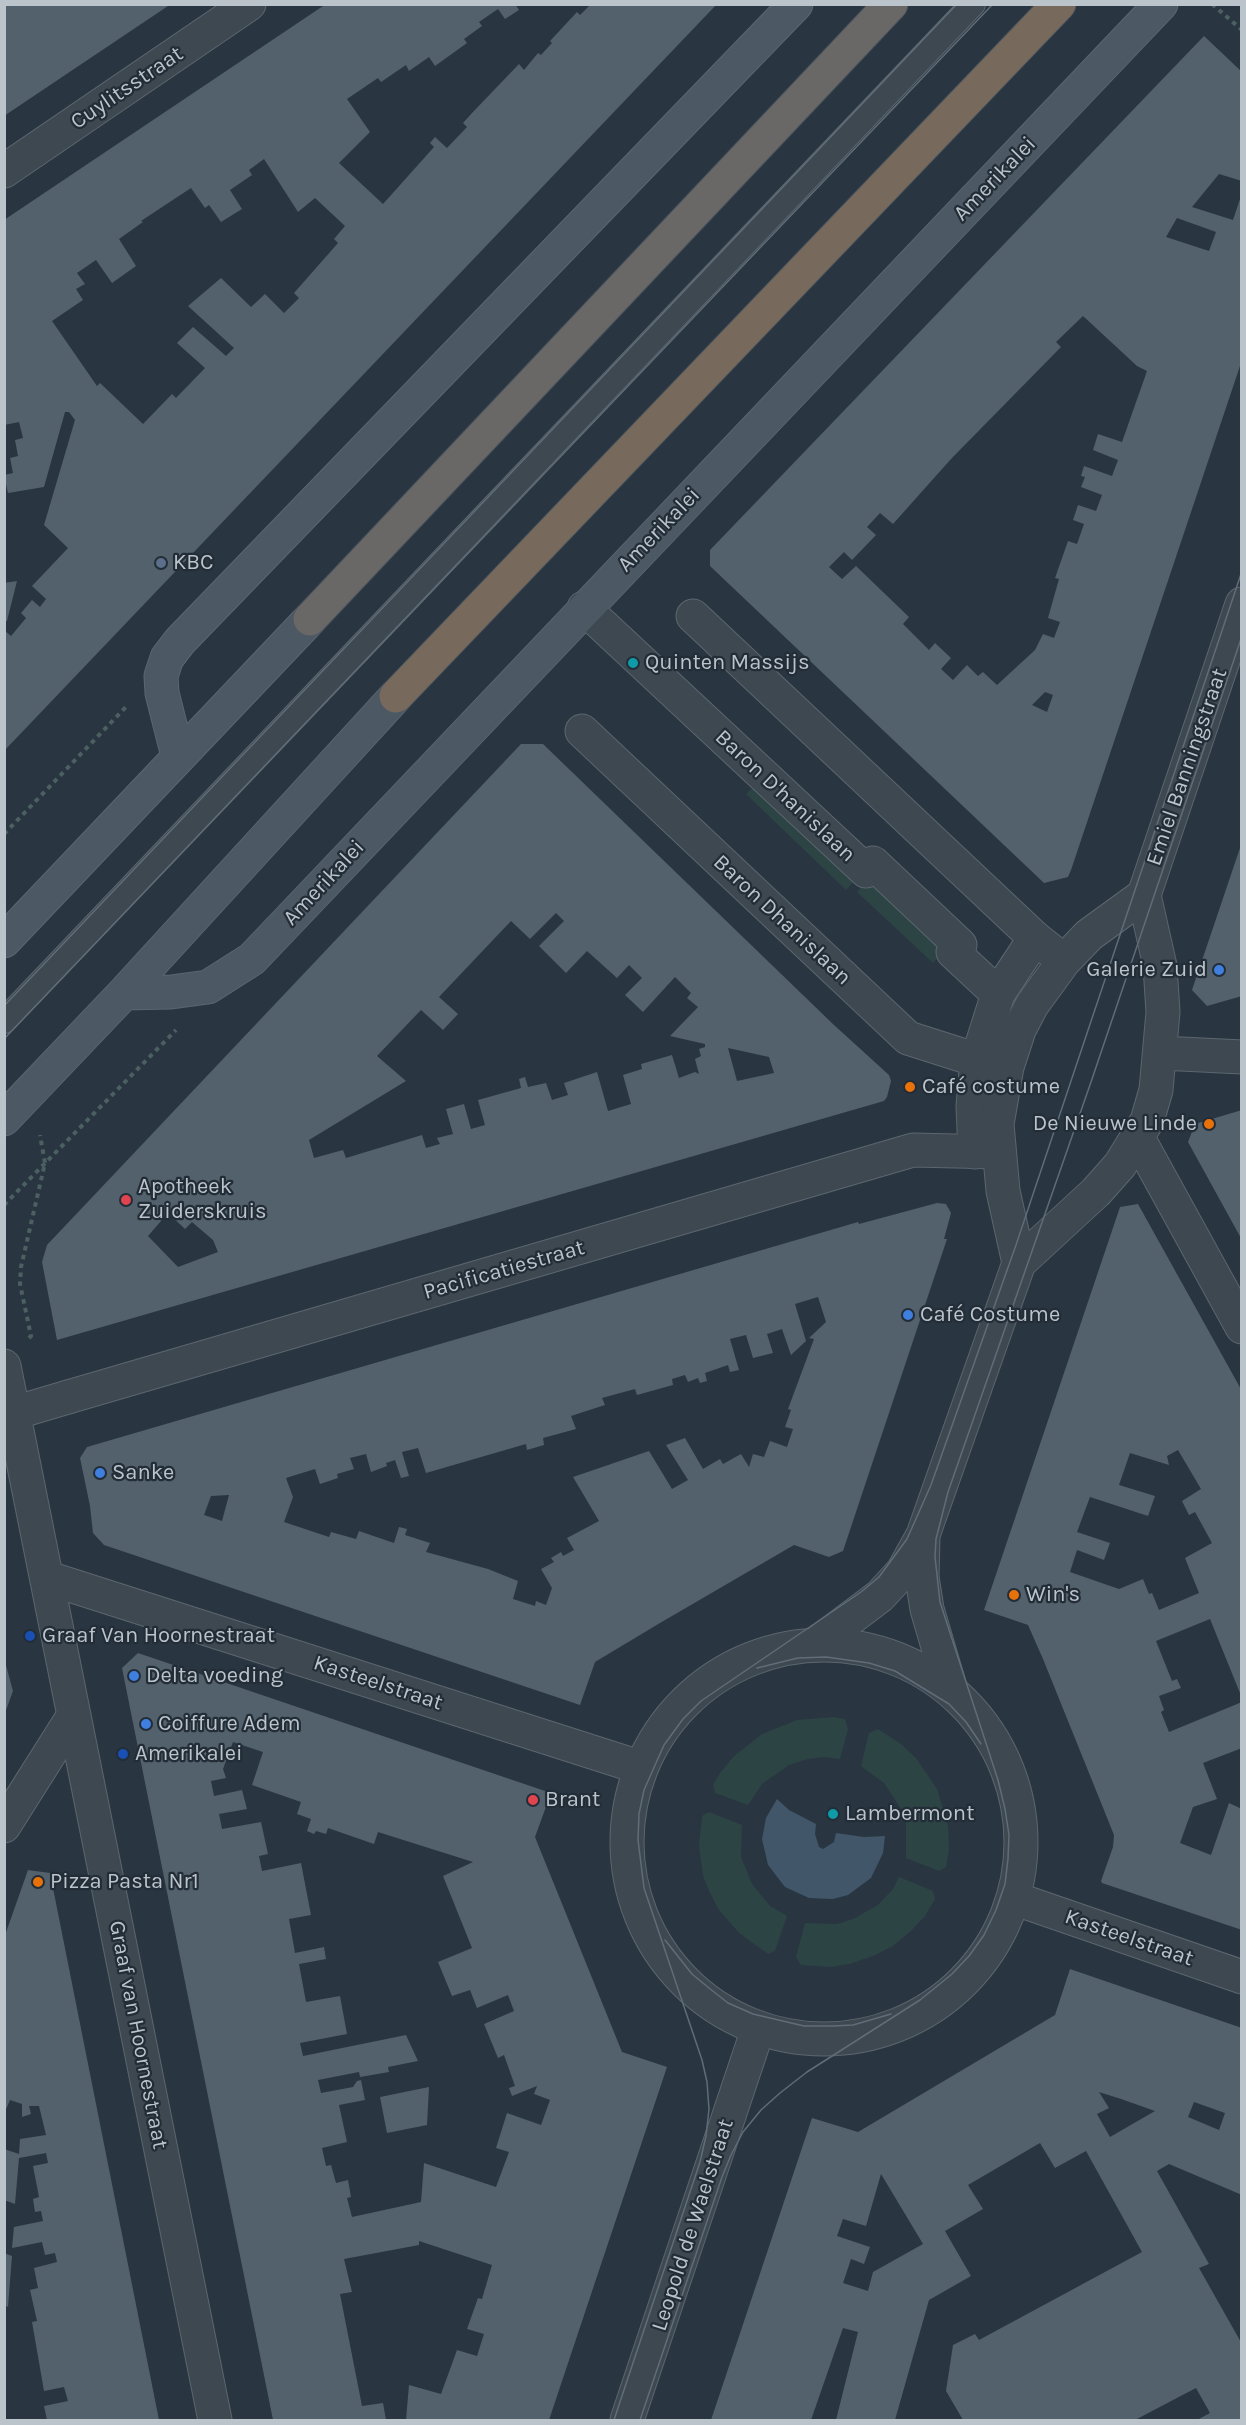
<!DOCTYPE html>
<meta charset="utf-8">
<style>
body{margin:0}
#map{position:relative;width:1246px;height:2425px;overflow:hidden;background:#293642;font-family:Karla,sans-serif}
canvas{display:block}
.frame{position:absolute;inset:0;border:6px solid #bbc3cb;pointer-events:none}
</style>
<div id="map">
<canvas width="1246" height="2425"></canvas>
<div class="frame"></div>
</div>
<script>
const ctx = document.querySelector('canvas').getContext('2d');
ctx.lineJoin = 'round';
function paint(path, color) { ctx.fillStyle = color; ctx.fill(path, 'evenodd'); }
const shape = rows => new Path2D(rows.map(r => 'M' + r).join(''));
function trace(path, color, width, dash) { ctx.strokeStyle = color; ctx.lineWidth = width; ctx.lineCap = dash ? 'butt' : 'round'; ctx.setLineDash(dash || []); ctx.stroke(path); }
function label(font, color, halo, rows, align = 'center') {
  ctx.font = font + ' Karla,sans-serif'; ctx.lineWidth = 4.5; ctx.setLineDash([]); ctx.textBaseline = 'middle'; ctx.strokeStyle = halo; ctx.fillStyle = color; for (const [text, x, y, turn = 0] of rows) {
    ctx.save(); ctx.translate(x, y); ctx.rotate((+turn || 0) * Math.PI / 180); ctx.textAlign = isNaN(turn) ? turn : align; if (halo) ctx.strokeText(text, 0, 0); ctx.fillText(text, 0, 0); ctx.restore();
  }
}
const green = shape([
 [763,778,871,863,846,890,746,794],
 [870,878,946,949,933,963,857,892],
 [833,1717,845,1719,848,1729,840,1759,824,1757,808,1759,789,1765,762,1784,748,1805,715,1793,713,1785,720,1773,734,1756,762,1734,797,1720],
 [878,1729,901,1744,916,1758,937,1789,948,1826,949,1849,946,1867,939,1871,906,1858,906,1824,902,1810,884,1783,861,1766,869,1733],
 [709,1812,742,1825,741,1857,752,1884,770,1906,787,1916,775,1951,768,1954,739,1933,719,1910,710,1893,703,1876,699,1846,702,1816],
 [899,1877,933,1891,935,1899,925,1916,911,1931,893,1946,873,1956,849,1964,831,1967,801,1965,796,1957,805,1923,837,1924,853,1919,878,1905,893,1889]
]);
const water = shape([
 [777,1799,789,1810,816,1824,815,1834,819,1847,823,1849,834,1842,836,1833,864,1837,885,1836,883,1853,871,1878,848,1895,833,1899,809,1898,785,1887,768,1865,762,1839,766,1818]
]);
const building = shape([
 [4,4,171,4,4,116],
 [326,4,515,4,519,10,505,19,498,9,479,22,482,26,464,39,467,43,435,66,429,57,409,71,406,65,381,82,378,78,347,99,370,132,339,163,383,204,434,147,430,143,435,137,447,148,467,127,463,123,472,113,519,64,524,70,538,53,541,55,552,43,550,41,577,12,580,15,591,4,717,4,4,751,4,630,11,636,26,618,21,613,32,600,40,607,46,599,32,586,68,548,44,525,75,420,69,412,65,412,44,487,8,493,4,475,13,473,10,458,18,456,15,440,23,438,19,422,4,425,4,220],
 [264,159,298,212,315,198,345,226,334,239,338,243,294,293,299,298,284,313,265,294,251,307,221,278,188,306,234,348,226,356,193,327,177,343,205,368,176,398,172,394,143,424,100,383,97,386,52,321,83,300,76,289,85,284,77,273,96,260,112,283,136,266,119,239,143,222,141,221,191,188,205,208,209,205,221,222,242,209,230,190,252,175,249,170],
 [1204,36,1242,72,1242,181,1219,174,1192,207,1233,220,1242,193,1242,360,1071,870,1068,877,1044,883,710,566,710,550],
 [1177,218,1216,232,1209,251,1166,237],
 [1083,316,1137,366,1147,371,1122,442,1098,434,1093,450,1118,460,1112,476,1084,466,1081,476,1085,477,1081,487,1102,495,1096,511,1078,505,1073,520,1084,524,1077,544,1068,541,1055,578,1059,579,1048,618,1060,622,1054,638,1043,634,1035,650,997,685,983,672,978,676,967,665,953,680,941,669,951,658,935,643,929,650,903,624,909,617,856,566,842,579,829,567,844,552,852,560,876,535,867,527,880,513,893,524,951,459,1061,347,1056,342],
 [1045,692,1053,695,1047,712,1032,705],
 [17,581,7,621,4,622,4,583],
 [521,744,543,744,834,1025,889,1075,891,1081,887,1097,884,1101,57,1340,42,1262,47,1245],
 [556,913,564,921,539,946,566,973,587,951,617,978,629,965,642,978,625,995,643,1012,675,977,691,993,687,998,698,1007,670,1036,705,1044,705,1047,699,1049,701,1056,695,1059,699,1074,695,1072,679,1078,672,1055,641,1064,642,1069,623,1075,631,1104,608,1111,597,1072,564,1083,568,1095,552,1100,546,1083,528,1087,525,1077,519,1079,521,1088,478,1100,485,1125,471,1129,464,1104,446,1109,453,1134,437,1138,440,1144,426,1148,422,1135,346,1158,343,1150,314,1158,309,1140,406,1081,377,1056,421,1010,443,1030,458,1014,439,997,511,921,530,939],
 [728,1048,769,1057,774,1073,737,1081],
 [168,1213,185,1229,192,1222,213,1240,218,1252,178,1267,148,1236],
 [1241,845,1242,996,1207,1006,1192,990],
 [1242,1110,1242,1240,1188,1142,1195,1124],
 [937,1203,946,1204,951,1213,944,1239,947,1239,843,1551,829,1557,794,1545,660,1623,595,1662,580,1705,104,1545,93,1533,90,1506,80,1458,87,1447,858,1222,859,1224],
 [818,1297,826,1322,809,1338,814,1339,788,1409,791,1410,785,1427,793,1429,787,1447,770,1441,764,1457,753,1454,749,1467,741,1454,723,1464,720,1459,703,1469,685,1438,666,1445,688,1480,672,1489,649,1451,573,1477,599,1521,567,1538,574,1550,563,1556,561,1552,551,1558,554,1562,541,1569,552,1588,546,1605,536,1601,535,1606,513,1599,518,1581,488,1569,426,1552,430,1543,405,1535,407,1529,399,1527,394,1543,359,1531,356,1539,331,1532,329,1537,284,1522,293,1497,286,1478,315,1469,320,1484,338,1478,337,1474,354,1469,350,1458,366,1454,371,1472,387,1466,386,1463,395,1460,401,1478,409,1476,402,1452,418,1448,426,1473,526,1444,527,1450,544,1445,543,1438,576,1429,571,1416,605,1405,602,1398,635,1389,637,1395,673,1385,672,1379,685,1375,688,1382,698,1378,700,1383,707,1381,705,1373,728,1365,730,1372,739,1370,730,1339,746,1335,753,1358,773,1353,767,1334,782,1329,791,1355,806,1341,795,1304],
 [229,1495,222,1521,204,1515,211,1496],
 [1138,1204,1242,1391,1242,1698,1210,1619,1156,1641,1172,1681,1177,1679,1181,1688,1159,1696,1164,1710,1161,1712,1169,1732,1242,1702,1242,1748,1203,1763,1217,1799,1193,1807,1180,1843,1211,1855,1229,1803,1242,1809,1242,1930,1102,1883,1101,1881,1113,1847,1114,1835,1043,1659,1028,1625,984,1610,1120,1207],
 [1178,1450,1201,1489,1182,1501,1189,1515,1195,1512,1212,1543,1185,1558,1199,1593,1159,1610,1152,1593,1149,1594,1143,1579,1119,1589,1070,1572,1077,1550,1104,1560,1110,1543,1077,1532,1090,1497,1148,1516,1155,1496,1119,1485,1130,1453,1169,1465,1167,1456],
 [138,1653,551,1793,535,1837,622,2052,667,2067,549,2420,406,2420,409,2385,441,2394,457,2350,477,2356,484,2334,467,2329,478,2298,482,2299,492,2265,419,2241,419,2245,344,2259,352,2292,340,2294,362,2406,383,2403,386,2420,273,2420,122,1668],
 [233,1742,263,1752,252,1785,301,1802,297,1814,311,1819,307,1831,314,1834,316,1831,326,1834,328,1828,374,1844,378,1832,473,1862,443,1876,472,1948,438,1962,452,1996,470,1990,477,2008,508,1995,514,2011,484,2024,498,2058,504,2055,515,2086,509,2088,512,2096,537,2086,534,2094,550,2100,541,2125,507,2113,496,2148,509,2152,496,2187,424,2163,421,2202,352,2217,347,2198,351,2197,348,2180,336,2183,331,2165,326,2166,322,2148,347,2142,339,2105,365,2100,361,2080,357,2081,353,2087,321,2093,318,2080,359,2072,360,2077,389,2072,388,2067,418,2061,406,2035,303,2056,300,2043,347,2034,340,1996,306,2002,299,1964,326,1959,324,1947,295,1953,289,1919,311,1915,301,1863,262,1871,259,1856,268,1854,261,1822,222,1829,219,1814,247,1809,242,1790,214,1796,211,1781,226,1778,223,1769],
 [4,1658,13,1691,5,1713,4,1713],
 [28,1870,50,1873,159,2420,47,2420,44,2406,68,2401,64,2387,44,2391,32,2322,37,2321,30,2290,38,2288,34,2268,57,2262,55,2253,45,2255,42,2242,12,2248,14,2227,43,2221,41,2211,35,2212,33,2199,39,2197,33,2166,48,2163,46,2153,19,2158,15,2204,4,2200,4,2149,19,2154,20,2139,46,2135,39,2106,29,2106,31,2114,22,2117,22,2104,10,2100,4,2114,4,1938],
 [1070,1969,1242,2028,1242,2195,1169,2164,1157,2171,1209,2264,1199,2268,1242,2344,1242,2420,1197,2420,1210,2413,1196,2388,1135,2420,963,2420,946,2391,953,2345,975,2334,979,2340,1142,2252,1086,2151,1055,2168,1040,2143,968,2185,983,2209,945,2231,971,2276,929,2300,895,2420,836,2420,858,2332,843,2328,811,2420,711,2420,812,2118,858,2132,1055,2015],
 [1099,2092,1121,2099,1155,2111,1110,2137,1097,2114,1109,2108],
 [1194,2102,1225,2113,1219,2130,1188,2117],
 [881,2174,923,2244,873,2272,868,2291,843,2283,851,2259,864,2264,870,2247,837,2236,843,2219,866,2226],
 [429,2087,427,2125,387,2133,380,2097],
 [4,2253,12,2256,8,2307,4,2305]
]);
const path = shape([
 [1212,4,1242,30],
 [4,834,126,707],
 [4,1205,176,1030],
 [29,1338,31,1336,20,1284,21,1267,45,1163,40,1135]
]);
const service = shape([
 [4,1021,973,4]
]);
const pedestrian = shape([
 [584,608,866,871,873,863,960,945,953,952,998,994],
 [975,1152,973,1106,977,1060,998,994,1035,938],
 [14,1413,68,1397]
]);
const minor = shape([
 [4,171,249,4],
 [693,616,1035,938,1064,961],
 [582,731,908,1038,977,1060,1007,1067],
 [1161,1053,1242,1057],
 [1138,1138,1242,1327],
 [1019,1263,1096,1192,1120,1165,1147,1121,1156,1090,1163,1012,1160,966,1144,895,1242,604],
 [4,1366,215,2420],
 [68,1397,913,1150,998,1152],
 [923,1537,922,1577,927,1609,951,1691],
 [48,1578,639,1767],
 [815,1645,880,1596,903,1571,923,1535,1019,1263,1003,1191,997,1124,1007,1067,1019,1030,1032,1005,1064,961,1089,935,1144,895],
 '627 1842a197 197 0 1 1 394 0a197 197 0 1 1-394 0Z',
 [4,1826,74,1715],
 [1016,1899,1242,1977],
 [627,2420,758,2029]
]);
const secondary = shape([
 [178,756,162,693,161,676,167,658,180,641,796,4],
 [4,941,310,619],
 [124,993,171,992,208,987,252,959,1161,4],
 [4,1119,124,993,396,696]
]);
const trunk = shape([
 [310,619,891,4]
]);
const motorway = shape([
 [396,696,1059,4]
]);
const tram = shape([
 [4,1006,957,4],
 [4,1039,993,4],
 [757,1668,798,1658,826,1657,869,1663,895,1671,949,1704,966,1722,981,1744],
 [665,1940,692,1974,709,1988,728,2003,753,2014,804,2026,833,2026,853,2025,891,2014],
 [614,2420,700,2162,706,2136,709,2109,707,2082,702,2060,644,1888,638,1840,639,1814,644,1790,664,1745,683,1719,701,1701,861,1592,879,1577,907,1539,931,1485,1016,1245,1242,571],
 [640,2420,722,2177,731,2155,743,2132,761,2110,780,2093,807,2072,920,2000,952,1974,969,1956,984,1935,996,1910,1005,1884,1008,1859,1009,1835,1005,1809,998,1780,940,1602,935,1557,936,1539,948,1492,1091,1082,1242,636]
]);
const markers = [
 [161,563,6,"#5c6f8a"],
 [633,663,6,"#0f9aa8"],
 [1219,970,6,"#3f7fe0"],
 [910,1087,6,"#e8710a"],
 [1209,1124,6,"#e8710a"],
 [126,1200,6,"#e0444e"],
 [908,1315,6,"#3f7fe0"],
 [100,1473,6,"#3f7fe0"],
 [1014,1595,6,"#e8710a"],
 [30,1636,6,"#1a4fb4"],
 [134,1676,6,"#3f7fe0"],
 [146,1724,6,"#3f7fe0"],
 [123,1754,6,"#1a4fb4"],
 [533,1800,6,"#e0444e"],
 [833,1814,6,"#0f9aa8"],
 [38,1882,6,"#e8710a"]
];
const streetNames = [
 ["Cuylitsstraat",127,88,-34],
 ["Amerikalei",995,179,-46],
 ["Amerikalei",659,530,-46],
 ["Emiel Banningstraat",1187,767,-71],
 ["Baron D'hanislaan",785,796,43],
 ["Amerikalei",324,883,-47],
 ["Baron Dhanislaan",782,920,43],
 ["Pacificatiestraat",504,1270,-16],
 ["Kasteelstraat",378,1683,18],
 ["Kasteelstraat",1129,1938,19],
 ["Graaf van Hoornestraat",138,2035,79],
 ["Leopold de Waelstraat",693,2225,-72]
];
const poiNames = [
 ["KBC",173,563],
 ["Quinten Massijs",645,663],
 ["Galerie Zuid",1207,970,"right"],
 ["Café costume",922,1087],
 ["De Nieuwe Linde",1197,1124,"right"],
 ["Apotheek",138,1187],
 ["Zuiderskruis",138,1212],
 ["Café Costume",920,1315],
 ["Sanke",112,1473],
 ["Win's",1026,1595],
 ["Graaf Van Hoornestraat",42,1636],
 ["Delta voeding",146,1676],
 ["Coiffure Adem",158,1724],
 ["Amerikalei",135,1754],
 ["Brant",545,1800],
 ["Lambermont",845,1814],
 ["Pizza Pasta Nr1",50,1882]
];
paint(green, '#2c4444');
paint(water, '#415669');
paint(building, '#53616c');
trace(service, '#5c666f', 26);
trace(pedestrian, '#5c666f', 35);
trace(minor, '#5c666f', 35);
trace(secondary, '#5c666f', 35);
trace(trunk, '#48535c', 35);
trace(motorway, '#48535c', 35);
trace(path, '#4c6061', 4, [4.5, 4.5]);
trace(service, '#3d4851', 24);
trace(pedestrian, '#3d4851', 33);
trace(minor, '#3d4851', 33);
trace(secondary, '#4c5864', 33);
trace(trunk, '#6a6866', 33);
trace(motorway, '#77695b', 33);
trace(tram, '#606c78', 1.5);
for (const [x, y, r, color] of markers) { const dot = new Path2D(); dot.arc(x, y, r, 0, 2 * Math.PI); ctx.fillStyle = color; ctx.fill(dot); trace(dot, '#222d37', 2); }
label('22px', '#bbc3cb', '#222d37', streetNames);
label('22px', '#bbc3cb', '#222d37', poiNames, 'left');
</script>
